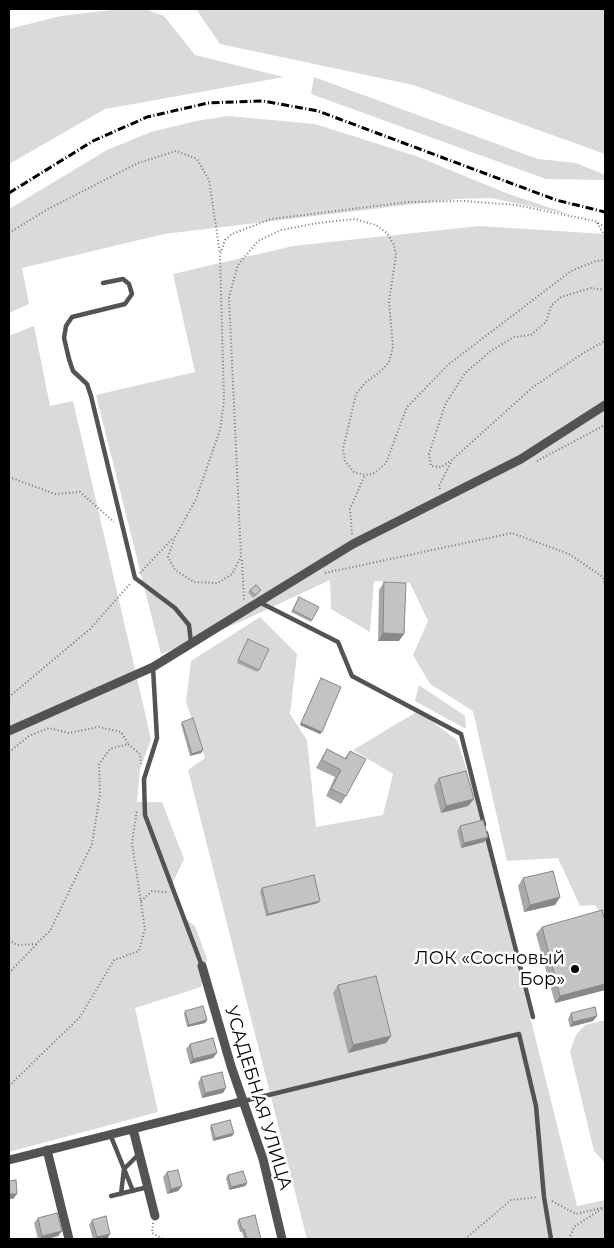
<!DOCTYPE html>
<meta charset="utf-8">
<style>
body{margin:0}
#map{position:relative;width:614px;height:1248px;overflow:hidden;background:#fff;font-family:Montserrat,sans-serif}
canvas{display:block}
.frame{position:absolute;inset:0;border:10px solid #000;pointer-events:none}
</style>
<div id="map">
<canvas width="614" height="1248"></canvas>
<div class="frame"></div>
</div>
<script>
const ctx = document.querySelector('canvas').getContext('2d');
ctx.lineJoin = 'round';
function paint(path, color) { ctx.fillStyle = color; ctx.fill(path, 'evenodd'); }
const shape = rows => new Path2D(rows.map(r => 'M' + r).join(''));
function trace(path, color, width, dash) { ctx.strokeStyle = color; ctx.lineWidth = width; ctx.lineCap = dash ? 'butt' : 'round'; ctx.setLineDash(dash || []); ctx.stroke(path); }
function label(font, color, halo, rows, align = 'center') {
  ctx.font = font + ' Montserrat,sans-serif'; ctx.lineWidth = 5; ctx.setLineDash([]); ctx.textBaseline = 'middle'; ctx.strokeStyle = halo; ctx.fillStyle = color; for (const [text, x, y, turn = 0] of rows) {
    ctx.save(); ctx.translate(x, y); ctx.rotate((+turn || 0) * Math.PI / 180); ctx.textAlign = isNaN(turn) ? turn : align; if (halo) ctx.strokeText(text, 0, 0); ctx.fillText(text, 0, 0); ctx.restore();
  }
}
const green = shape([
 [121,9,145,9,164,16,195,55,284,77,105,109,9,164,9,29,61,16],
 [196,9,605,9,605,154,413,85,220,44],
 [314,77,538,159,576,163,605,175,605,180,546,179,311,94],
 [228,116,315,124,416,156,506,193,572,215,491,198,457,199,164,234,22,268,29,304,9,313,9,209,107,150,151,132,196,121],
 [479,226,605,234,605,917,595,905,580,906,558,858,507,861,473,711,430,684,413,655,428,621,410,583,374,581,370,632,331,609,330,580,240,622,161,654,96,395,195,372,173,274,293,246],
 [34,326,50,406,73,401,151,739,140,769,137,802,162,802,184,859,172,884,180,915,195,926,207,959,201,987,135,1008,158,1112,9,1152,9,336],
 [260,617,297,654,290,714,307,740,316,827,383,815,393,774,353,750,418,711,457,740,477,802,577,1206,605,1200,605,1239,307,1239,188,770,205,758,186,702,191,661],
 [419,685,465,716,466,729,415,701],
 [605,1020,605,1163,594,1151,570,1051,576,1035,585,1025]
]);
const path = shape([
 [597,223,605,236],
 [605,227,595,221,516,205,464,201,408,202,271,219,232,234,225,240,220,255,224,401,220,430,196,499,175,537,168,557,175,570,194,582,218,583,232,574,241,557,229,297,238,265,258,241,281,230,318,223,355,219,376,225,387,233,394,245,396,255,389,301,393,347,389,362,382,370,365,383,356,394,343,449,345,461,354,472,365,475,373,474,386,463,407,407,449,364,571,271,596,261,605,260],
 [9,233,48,209,138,163,176,151,197,159,209,180,220,253],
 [605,290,591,288,561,297,551,306,546,322,531,335,514,337,492,350,465,373,445,405,429,454,431,466,441,467,452,460,533,387,585,352,605,341],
 [537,461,605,425],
 [9,477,55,494,80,492,114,522],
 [440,489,439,486,451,462],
 [352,534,350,509,365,475],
 [242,560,244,600],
 [140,573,173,538],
 [325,573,512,533,569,554,603,577,605,586],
 [9,697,90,629,130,584],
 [9,752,29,736,49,728,69,733,99,727,121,732,128,743],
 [141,901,152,891,167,892],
 [9,940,17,945,36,944,50,931,92,844,100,794,99,764,110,749,128,744,140,754,141,764],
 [9,973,37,944],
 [9,1086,80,1017,114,960,139,951,145,929,132,843,137,810],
 [552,1201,576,1214,605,1207],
 [153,1223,152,1233,163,1239],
 [465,1239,511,1200,538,1197],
 [569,1239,574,1227,603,1208]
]);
const lane = shape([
 [103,283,123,279,129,284,132,294,125,304,72,317,66,326,64,338,69,359,73,371,87,384,91,396,135,578,175,608,189,625,191,643],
 [259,602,338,642,352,676,461,734,484,825],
 [153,668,157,738,144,779,145,815,202,966],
 [486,833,533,1017],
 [244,1101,519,1034,536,1106,544,1197,551,1239],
 [110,1134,133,1191],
 [121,1194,124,1169,138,1155],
 [111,1196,148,1187]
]);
const street = shape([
 [9,731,153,667,353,544,521,459,605,405],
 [202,966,231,1066,263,1159,282,1239],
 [133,1129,155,1216],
 [47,1150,69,1239],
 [9,1160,244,1101]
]);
const rail = shape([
 [9,193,93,141,147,117,208,103,263,101,318,111,556,200,605,212]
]);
const wall = shape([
 [384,582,399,641,378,641,379,590],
 [250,590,259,593,253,598,248,592],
 [299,597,312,620,311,622,291,612],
 [248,639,259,670,257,672,237,663],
 [321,678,322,732,320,734,300,725],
 [182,722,203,750,201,753,190,756,181,724],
 [327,749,345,758,350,751,346,796,341,804,326,796,335,777,316,768,322,757],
 [439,778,474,799,468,806,441,813,434,786],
 [460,826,488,837,484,842,461,848,457,831],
 [523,878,560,897,555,905,524,912,518,886],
 [262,888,318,903,266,916,260,891],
 [542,927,605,990,555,1003,536,934],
 [338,985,391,1036,386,1043,348,1053,333,993],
 [185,1011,207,1020,205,1023,187,1027,184,1014],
 [571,1013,593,1021,570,1027,568,1019],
 [190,1044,213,1058,190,1064,186,1049],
 [201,1077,223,1093,202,1098,198,1083],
 [211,1125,232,1136,213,1141,210,1128],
 [167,1172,182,1186,178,1191,167,1194,163,1177],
 [228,1175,247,1183,245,1186,229,1190,226,1178],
 [38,1218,62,1231,58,1236,46,1239,38,1239,34,1223],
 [239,1219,261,1239,244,1239,242,1232,240,1232,237,1222],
 [92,1220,110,1234,107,1239,93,1239,89,1225]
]);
const shadedWall = shape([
 [383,633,404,634,399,641,378,641],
 [301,723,322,732,320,734,300,725],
 [203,750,201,753,190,756,192,754],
 [474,799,468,806,441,813,446,806],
 [488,837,484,842,461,848,464,843],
 [560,897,555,905,524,912,530,905],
 [320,901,318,903,266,916,268,914],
 [605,984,605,990,555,1003,560,996],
 [597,1016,593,1021,570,1027,573,1022],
 [207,1020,205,1023,187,1027,189,1025],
 [391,1036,386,1043,348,1053,353,1045],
 [217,1053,213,1058,190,1064,193,1059],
 [226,1088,223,1093,202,1098,205,1093],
 [234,1133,232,1136,213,1141,215,1138],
 [247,1183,245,1186,229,1190,231,1187],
 [182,1186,178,1191,167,1194,171,1189],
 [9,1194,17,1194,13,1199,9,1199],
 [62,1231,58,1236,46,1239,40,1239,42,1236],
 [110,1234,107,1239,95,1239,97,1237]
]);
const building = shape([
 [384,582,406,583,404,634,383,633,384,582],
 [256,585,261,590,255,595,250,590,256,585],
 [299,597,319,607,312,620,293,610,299,597],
 [248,639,269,649,259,670,238,660,248,639],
 [321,678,341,687,322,732,301,723,321,678],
 [193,718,203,750,192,754,182,722,193,718],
 [327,749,346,759,350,751,366,759,346,796,331,789,341,770,322,760,327,749],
 [466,771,474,799,446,806,439,778,466,771],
 [483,820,488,837,464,843,460,826,483,820],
 [553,871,560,897,530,905,523,878,553,871],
 [314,875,320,901,268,914,262,888,314,875],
 [602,910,605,921,605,984,560,996,542,927,602,910],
 [376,976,391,1036,353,1045,338,985,376,976],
 [203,1006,207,1020,189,1025,185,1011,203,1006],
 [595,1007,597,1016,573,1022,571,1013,595,1007],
 [213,1038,217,1053,193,1059,190,1044,213,1038],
 [222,1072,226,1088,205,1093,201,1077,222,1072],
 [230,1120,234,1133,215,1138,211,1125,230,1120],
 [178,1170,182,1186,171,1189,167,1172,178,1170],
 [243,1171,247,1183,231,1187,228,1175,243,1171],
 [16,1180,17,1194,9,1194,9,1181,16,1180],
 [57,1213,62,1231,42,1236,38,1218,57,1213],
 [255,1215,261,1239,247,1239,244,1229,242,1230,239,1219,255,1215],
 [106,1216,110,1234,97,1237,92,1220,106,1216]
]);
const markers = [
 [575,969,5,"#000"]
];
const poiNames = [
 ["ЛОК «Сосновый",565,959],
 ["Бор»",565,980]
];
const streetNames = [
 ["УСАДЕБНАЯ УЛИЦА",258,1098,73]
];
paint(green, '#dadada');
trace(path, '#757575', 2, [1, 2.5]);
trace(lane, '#535353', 4.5);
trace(street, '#535353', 9);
trace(rail, '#000', 3, [8, 2.5, 1, 2.5]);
paint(wall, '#a8a8a8');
paint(shadedWall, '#888');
paint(building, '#c3c3c3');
trace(building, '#888', 1);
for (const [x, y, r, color] of markers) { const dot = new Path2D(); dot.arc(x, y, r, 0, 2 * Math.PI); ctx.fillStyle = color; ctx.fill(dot); trace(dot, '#fff', 2); }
label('18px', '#000', '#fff', poiNames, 'right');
label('18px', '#000', '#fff', streetNames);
</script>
